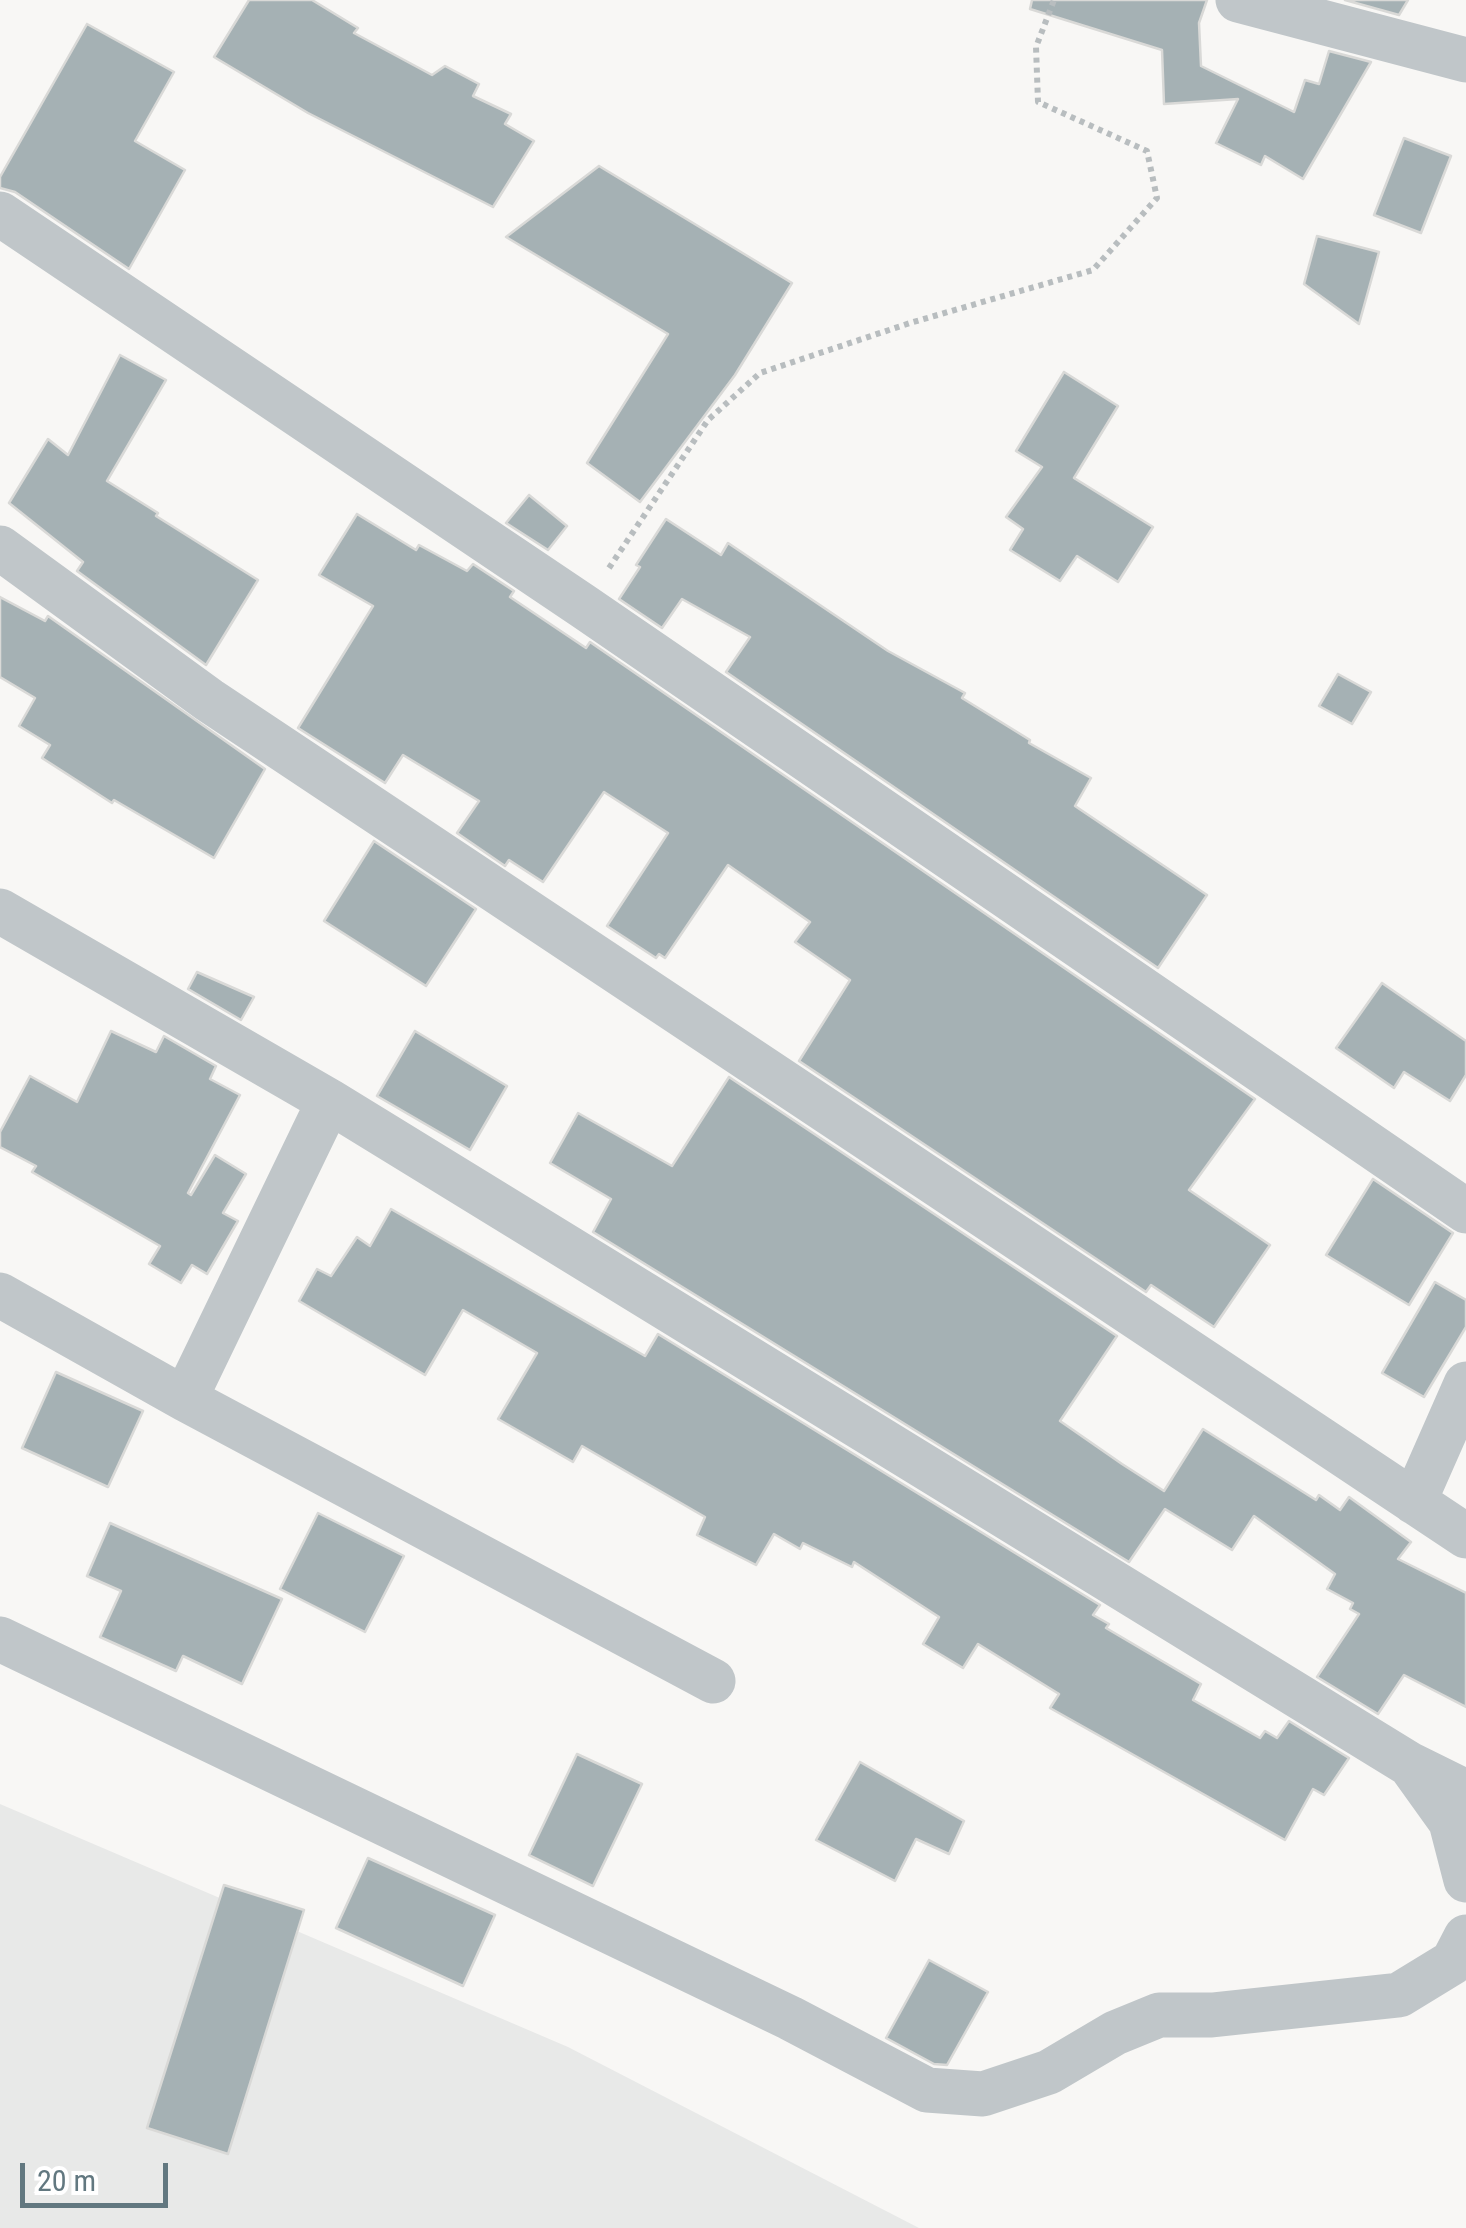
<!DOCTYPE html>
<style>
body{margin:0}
#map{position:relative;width:1466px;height:2228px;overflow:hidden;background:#f8f7f5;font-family:"Roboto Condensed",sans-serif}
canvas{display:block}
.scale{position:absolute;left:20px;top:2163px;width:148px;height:45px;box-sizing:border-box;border:5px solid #627880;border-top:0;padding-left:12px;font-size:30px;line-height:35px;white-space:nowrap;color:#627880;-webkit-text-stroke:8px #fff;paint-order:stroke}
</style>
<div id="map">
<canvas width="1466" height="2228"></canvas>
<div class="scale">20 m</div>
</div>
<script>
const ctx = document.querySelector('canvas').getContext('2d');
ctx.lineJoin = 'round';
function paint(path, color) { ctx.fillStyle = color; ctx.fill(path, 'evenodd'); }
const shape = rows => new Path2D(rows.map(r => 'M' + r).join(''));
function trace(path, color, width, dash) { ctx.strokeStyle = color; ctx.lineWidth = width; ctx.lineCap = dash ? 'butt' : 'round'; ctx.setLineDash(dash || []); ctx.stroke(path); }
const built = shape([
 [0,1804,568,2047,919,2228,0,2228]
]);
const building = shape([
 [249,0,312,0,358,28,354,33,432,75,445,66,479,84,473,96,511,114,505,124,534,141,493,207,308,113,214,57,249,0],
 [1032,0,1207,0,1199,23,1201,66,1294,112,1305,80,1319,84,1329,51,1371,62,1303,179,1265,156,1261,165,1216,143,1238,99,1164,104,1162,50,1030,9,1032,0],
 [1345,0,1408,0,1399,15,1345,0],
 [87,24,174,72,135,141,185,170,129,269,15,192,0,188,0,177,87,24],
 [1404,138,1451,156,1421,233,1374,215,1404,138],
 [599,166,792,283,735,375,640,502,587,463,668,334,506,237,599,166],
 [1317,236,1379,252,1359,324,1304,284,1317,236],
 [120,355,166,380,107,481,158,513,156,516,258,580,206,665,77,571,83,562,9,503,48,439,68,455,120,355],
 [1064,372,1118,406,1074,478,1153,527,1118,582,1077,556,1060,581,1010,550,1023,529,1006,517,1042,467,1016,451,1064,372],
 [529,495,567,526,548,550,506,523,529,495],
 [357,514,416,550,419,545,467,571,473,564,514,591,510,597,586,648,590,642,1255,1099,1189,1190,1270,1245,1214,1327,1151,1285,1146,1292,799,1061,850,980,795,942,810,922,728,865,665,958,659,954,656,958,607,926,668,833,604,792,543,882,509,860,505,866,457,833,479,801,403,755,385,783,298,728,373,606,319,575,357,514],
 [666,519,721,555,728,543,888,651,965,693,962,698,1030,740,1029,743,1091,778,1075,806,1207,895,1158,968,726,672,750,637,682,599,662,628,619,599,640,567,636,565,666,519],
 [0,597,45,621,48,616,265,769,214,858,114,800,112,803,42,758,50,745,19,726,35,698,0,677,0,597],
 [1338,674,1371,692,1352,724,1319,706,1338,674],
 [374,841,476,909,426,986,324,921,374,841],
 [197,972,254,997,241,1020,188,989,197,972],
 [1382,983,1466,1041,1466,1075,1450,1101,1404,1072,1394,1088,1336,1048,1382,983],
 [111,1031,156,1052,164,1036,216,1066,210,1079,240,1095,188,1193,191,1195,215,1155,246,1174,223,1213,238,1221,207,1274,192,1265,181,1283,149,1264,160,1246,32,1172,36,1166,0,1147,0,1132,30,1076,77,1102,111,1031],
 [415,1031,507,1086,470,1150,377,1096,415,1031],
 [729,1077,1117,1336,1060,1421,1122,1464,1164,1491,1203,1429,1316,1500,1319,1495,1340,1510,1349,1497,1411,1542,1398,1559,1466,1593,1466,1707,1404,1675,1378,1714,1317,1677,1359,1614,1350,1609,1353,1603,1327,1589,1335,1574,1254,1516,1232,1550,1165,1509,1129,1562,593,1232,611,1199,550,1163,578,1113,672,1166,729,1077],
 [1373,1179,1453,1233,1409,1305,1326,1255,1373,1179],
 [391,1209,645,1356,658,1334,1100,1605,1093,1615,1109,1624,1106,1628,1201,1684,1193,1700,1260,1738,1265,1731,1277,1738,1289,1721,1349,1758,1324,1795,1313,1789,1285,1840,1050,1708,1059,1694,978,1644,963,1668,923,1644,939,1617,854,1562,852,1567,803,1543,800,1549,774,1534,756,1565,697,1535,705,1517,582,1446,573,1462,498,1419,537,1353,463,1310,425,1375,299,1301,317,1269,331,1276,357,1237,370,1246,391,1209],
 [1435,1282,1466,1300,1466,1327,1424,1397,1382,1373,1435,1282],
 [56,1372,143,1411,108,1487,22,1448,56,1372],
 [318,1513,404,1556,365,1632,280,1589,318,1513],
 [110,1523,282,1599,242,1684,183,1656,176,1671,100,1637,121,1591,87,1576,110,1523],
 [577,1754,642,1784,593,1886,529,1855,577,1754],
 [860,1762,964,1821,949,1854,916,1839,895,1881,816,1840,860,1762],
 [368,1858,495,1915,463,1986,336,1928,368,1858],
 [224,1885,304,1910,228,2154,147,2128,224,1885],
 [929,1960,988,1992,947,2065,934,2064,886,2038,929,1960]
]);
const path = shape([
 [609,568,708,420,760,373,910,323,1093,270,1157,198,1147,151,1038,102,1036,47,1054,0]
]);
const street = shape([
 [1238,0,1466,60],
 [0,214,583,606,1466,1211],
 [0,548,209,700,1466,1536],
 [0,911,329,1101,1409,1764,1466,1792],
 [0,1295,185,1399,713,1681],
 [185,1399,329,1101],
 [1414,1502,1466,1384],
 [0,1639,790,2018,927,2090,983,2094,1049,2072,1115,2033,1159,2015,1212,2015,1399,1995,1453,1962,1466,1937],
 [1413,1769,1451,1822,1466,1880]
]);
paint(built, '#e8e9e8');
paint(building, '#a5b1b4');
trace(building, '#d9d9d7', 2.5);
trace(path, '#b8bdbf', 6, [5, 5]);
trace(street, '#c0c6c9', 45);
</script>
